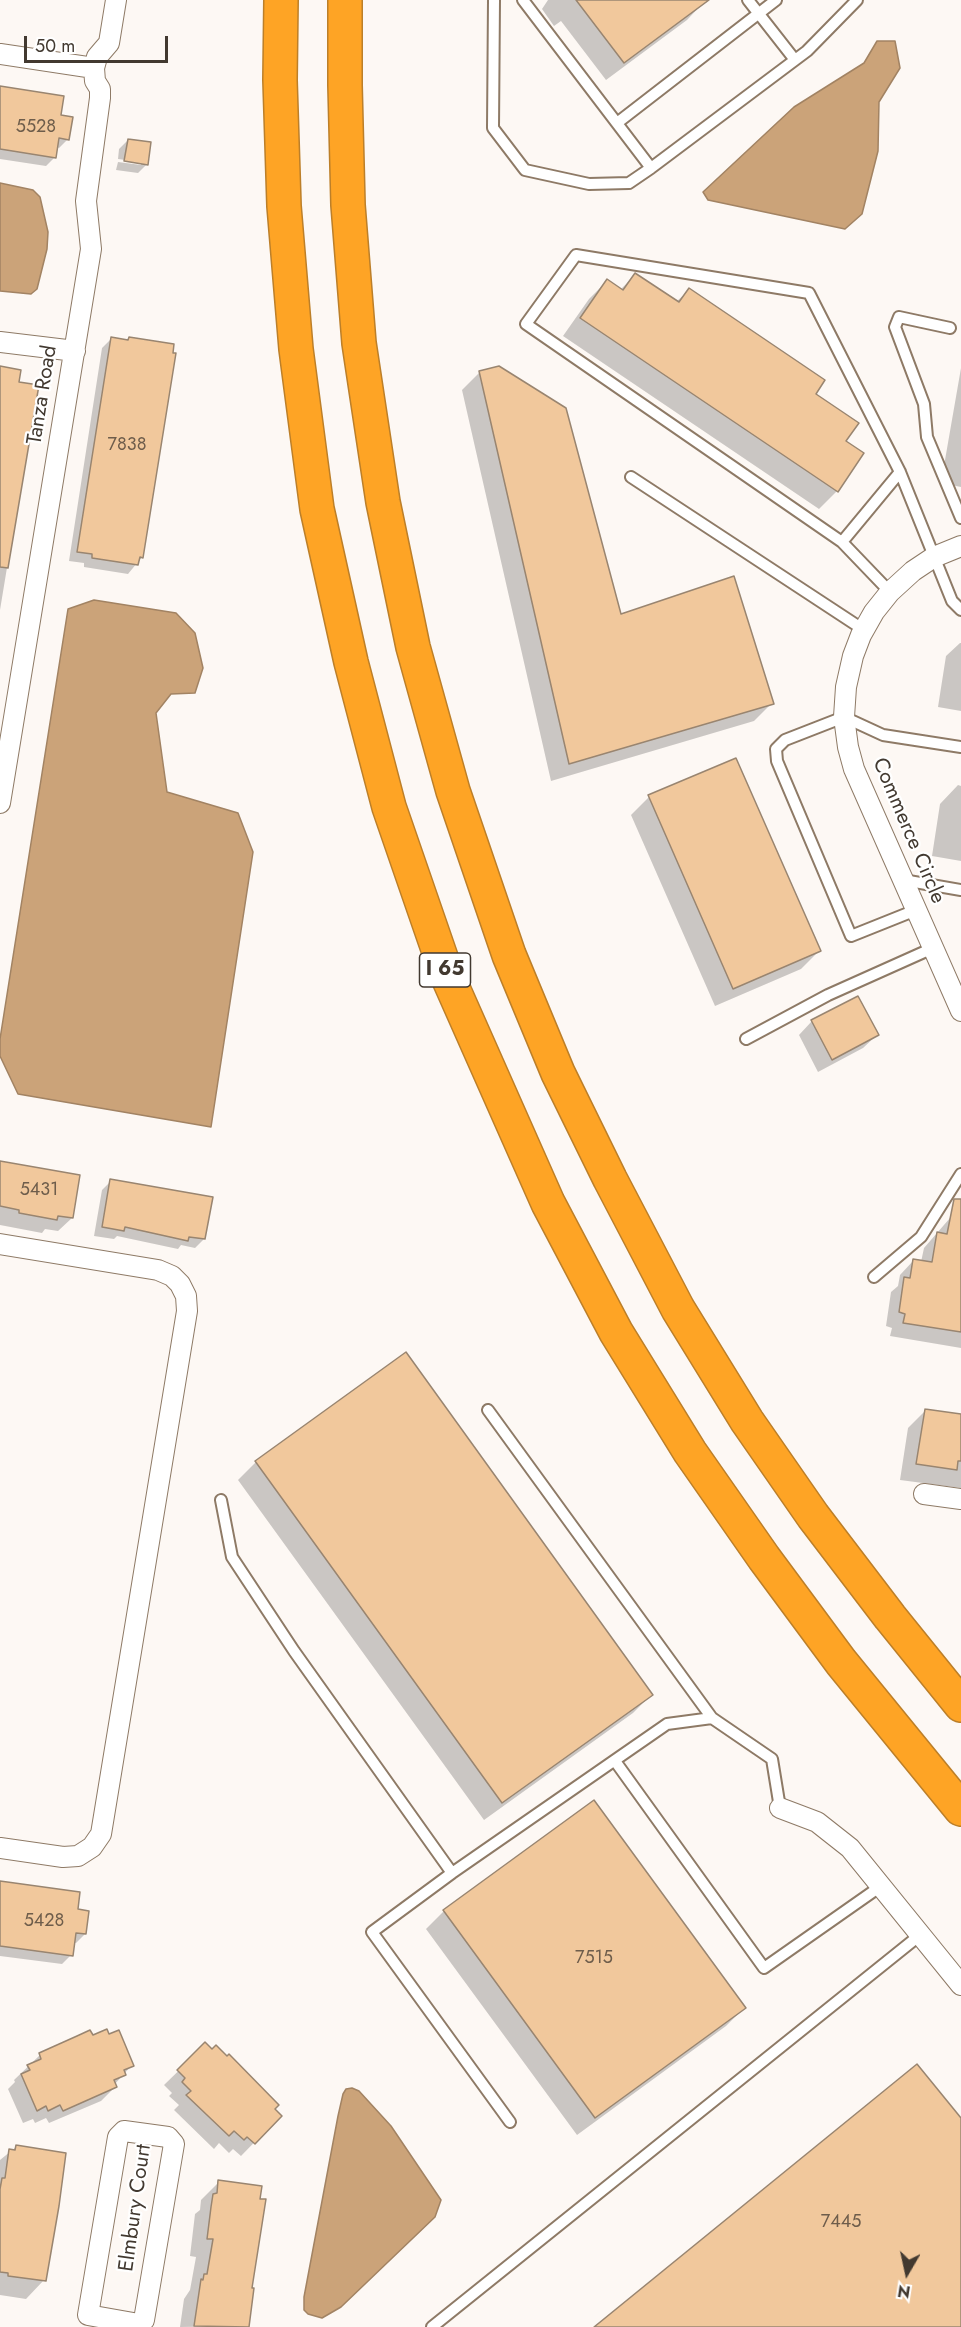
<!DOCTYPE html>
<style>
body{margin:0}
#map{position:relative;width:961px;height:2327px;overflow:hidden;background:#fdf8f4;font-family:Jost,sans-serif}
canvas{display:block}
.north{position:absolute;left:877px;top:2243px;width:60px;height:60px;-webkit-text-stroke:4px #fff;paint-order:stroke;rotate:189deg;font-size:16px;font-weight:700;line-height:24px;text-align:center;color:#423930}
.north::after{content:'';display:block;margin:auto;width:21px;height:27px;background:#423930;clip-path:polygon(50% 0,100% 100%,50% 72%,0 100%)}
.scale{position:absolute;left:24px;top:36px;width:144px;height:27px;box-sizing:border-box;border:3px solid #423930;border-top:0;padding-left:8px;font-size:18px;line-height:21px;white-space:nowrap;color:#423930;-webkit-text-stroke:4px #fff;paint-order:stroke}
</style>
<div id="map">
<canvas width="961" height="2327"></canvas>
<div class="north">N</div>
<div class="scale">50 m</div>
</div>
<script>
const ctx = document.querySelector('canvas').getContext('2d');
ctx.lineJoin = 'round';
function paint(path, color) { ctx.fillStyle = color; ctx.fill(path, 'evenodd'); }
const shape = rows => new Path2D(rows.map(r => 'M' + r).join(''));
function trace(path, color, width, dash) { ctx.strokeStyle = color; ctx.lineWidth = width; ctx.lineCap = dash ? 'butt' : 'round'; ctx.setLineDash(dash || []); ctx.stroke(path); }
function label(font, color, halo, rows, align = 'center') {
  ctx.font = font + ' Jost,sans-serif'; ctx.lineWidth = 4.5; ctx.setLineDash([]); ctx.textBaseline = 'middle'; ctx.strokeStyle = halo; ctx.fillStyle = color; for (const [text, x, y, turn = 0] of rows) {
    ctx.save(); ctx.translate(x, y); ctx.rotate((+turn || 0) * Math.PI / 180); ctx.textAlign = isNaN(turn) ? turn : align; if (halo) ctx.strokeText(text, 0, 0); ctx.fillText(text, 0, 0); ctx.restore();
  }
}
const water = shape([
 [877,41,895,41,900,68,879,102,878,151,862,214,845,229,708,200,703,192,794,107,864,63,877,41],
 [0,183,33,190,40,197,48,232,47,249,37,289,31,294,0,291,0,183],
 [94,600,176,613,195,633,203,668,195,693,171,694,156,713,167,792,238,813,253,852,211,1127,18,1094,0,1056,0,1039,68,609,94,600],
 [352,2088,359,2091,391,2126,441,2200,435,2217,341,2307,322,2318,308,2314,304,2310,304,2297,338,2116,343,2094,346,2089,352,2088]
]);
const shadow = shape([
 [548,0,703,0,704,2,687,20,606,80,561,21,554,26,542,9],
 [0,87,60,117,68,139,59,148,56,147,55,157,46,166,0,159],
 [128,140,147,164,138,173,116,170,118,162,141,165,141,162,118,159,119,149],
 [635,275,676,302,689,290,814,395,844,442,862,454,837,491,819,509,563,336,589,299,607,281,620,290],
 [129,338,142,557,128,574,84,567,84,563,69,561,102,348,111,339,127,341],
 [0,368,18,383,37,386,0,610],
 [961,368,961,487,941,483],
 [480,372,620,616,772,703,754,721,551,781,462,390],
 [960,643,961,643,961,711,938,707,946,656],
 [958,785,961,786,961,861,932,856,940,804],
 [649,797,819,951,801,969,715,1006,631,815],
 [812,1021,877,1035,863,1048,818,1072,799,1035],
 [0,1163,72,1218,58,1231,45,1229,42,1233,0,1225],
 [111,1181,204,1239,195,1248,181,1245,178,1249,117,1236,114,1239,94,1236,102,1190],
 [950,1218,961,1220,961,1348,890,1336,892,1328,886,1326,891,1292,898,1286,900,1275,913,1261,921,1262,924,1248],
 [925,1411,961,1416,961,1488,900,1480,908,1428],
 [256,1462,651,1695,633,1713,484,1820,238,1480],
 [0,1882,76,1911,85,1934,76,1943,73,1942,71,1955,62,1964,0,1956],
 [444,1911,744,2008,726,2026,577,2135,426,1929],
 [92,2037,132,2065,114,2085,115,2087,101,2101,49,2123,46,2118,35,2123,33,2119,23,2123,8,2089,15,2082,14,2080,40,2055],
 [205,2045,280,2116,241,2156,233,2149,229,2153,219,2143,214,2149,174,2110,179,2105,169,2096,172,2093,164,2085],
 [16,2147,44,2280,26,2299,0,2295,0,2160],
 [219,2182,246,2326,180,2327,184,2299,190,2290,196,2257,190,2256,195,2214,200,2210,201,2200]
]);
const building = shape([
 [576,0,709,0,624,63,576,0],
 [0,86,64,96,61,115,73,117,69,140,59,138,56,158,0,149,0,86],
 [128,139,151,142,148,165,124,161,128,139],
 [635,273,679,302,689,288,825,380,816,394,859,423,846,441,864,453,838,492,580,318,607,279,623,290,635,273],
 [111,337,128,340,129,337,174,344,173,353,176,353,143,558,140,557,138,565,92,558,92,554,77,552,111,337],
 [0,366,21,370,19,382,39,385,8,568,0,567,0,366],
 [499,366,566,408,621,614,734,576,774,704,569,764,479,371,499,366],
 [736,758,821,951,733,989,648,795,736,758],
 [858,996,879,1035,832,1060,811,1020,858,996],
 [0,1161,80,1175,73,1218,58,1216,57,1220,19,1213,19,1210,0,1206,0,1161],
 [110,1179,213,1197,205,1239,189,1237,188,1241,125,1227,124,1231,102,1227,110,1179],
 [954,1199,961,1199,961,1332,903,1323,905,1314,899,1312,904,1277,910,1278,913,1259,932,1262,937,1232,947,1234,954,1199],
 [406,1352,653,1695,502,1803,255,1461,406,1352],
 [925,1409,961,1414,961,1461,958,1461,957,1470,916,1464,925,1409],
 [594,1800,746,2008,595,2118,443,1910,594,1800],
 [0,1881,80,1892,78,1909,89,1911,86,1934,76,1933,73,1956,0,1946,0,1881],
 [107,2029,109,2034,119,2030,134,2066,124,2070,126,2075,114,2080,117,2087,63,2111,60,2105,48,2111,46,2106,37,2111,21,2074,30,2070,27,2065,41,2059,39,2053,77,2036,90,2030,93,2035,107,2029],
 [205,2042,212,2049,216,2045,227,2056,229,2054,279,2105,275,2109,282,2116,255,2144,247,2137,244,2140,234,2131,229,2136,186,2095,191,2091,182,2082,185,2078,177,2070,205,2042],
 [917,2064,961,2118,961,2327,594,2327,917,2064],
 [16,2145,66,2153,59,2206,46,2281,8,2276,8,2273,0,2272,0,2189,2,2178,5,2178,9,2149,15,2150,16,2145],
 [218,2180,262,2186,260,2199,266,2199,252,2288,254,2288,249,2327,194,2326,201,2279,203,2280,204,2274,207,2274,213,2239,207,2239,211,2207,213,2194,217,2193,218,2180]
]);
const lane = shape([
 [494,0,493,128,525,170,589,184,629,183,651,168],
 [523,0,651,168,807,51,857,0],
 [748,0,795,60],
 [617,123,776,0],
 [950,328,899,317,895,327,924,404,927,437,961,518],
 [631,477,864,630],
 [842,542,900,472],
 [890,592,842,542,526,324,576,255,809,293,900,472,952,601,961,610],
 [903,880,961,890],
 [916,910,851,936,777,761,776,749,785,740,844,717,883,735,961,747],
 [746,1039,828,995,933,948],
 [874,1277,921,1237,961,1174],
 [488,1410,712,1718],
 [221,1500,232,1557,294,1651,452,1873],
 [615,1761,764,1968,881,1886],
 [510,2122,372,1932,452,1873,667,1724,712,1718,772,1759,780,1808],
 [432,2327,920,1935]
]);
const street = shape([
 [0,54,94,68],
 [0,342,75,351],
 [961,546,934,557,913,571,890,592,874,612,861,635,853,656,846,687,844,717,848,747,854,769,961,1011],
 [0,803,91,249,86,201,100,98,100,89,95,81,94,68,97,57,109,43,116,0],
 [0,1244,158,1270,172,1276,180,1284,186,1296,187,1311,101,1834,92,1847,78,1856,63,1857,0,1848],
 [924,1494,961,1499],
 [780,1808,817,1822,850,1848,961,1985],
 [124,2131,168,2137,174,2144,144,2320,139,2324,88,2315,118,2137,124,2131]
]);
const highway = shape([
 [281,0,280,80,284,206,296,349,317,509,351,662,389,807,447,975,548,1203,616,1332,690,1452,764,1558,841,1662,961,1809],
 [345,0,345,85,348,205,359,343,383,502,413,647,453,791,509,955,558,1073,610,1179,678,1309,747,1421,813,1516,890,1617,961,1705]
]);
const numberNames = [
 ["5528",36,128],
 ["7838",127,446],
 ["5431",39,1191],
 ["5428",44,1922],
 ["7515",594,1959],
 ["7445",841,2223]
];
const shields = [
 [445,970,51]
];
const shieldNames = [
 ["I 65",445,970]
];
const streetNames = [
 ["Tanza Road",43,395,-81],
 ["Commerce Circle",908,831,67],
 ["Elmbury Court",136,2208,-82]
];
paint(water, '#cba379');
trace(water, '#a28363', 1.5);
paint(shadow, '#0003');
paint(building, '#f1c89c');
trace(building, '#998570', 1.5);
trace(lane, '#8e7a66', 14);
trace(street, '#8e7a66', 22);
trace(highway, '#bc7f29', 36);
trace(lane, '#fff', 10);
trace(street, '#fff', 20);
trace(highway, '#fea425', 33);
label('18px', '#6e5d4b', null, numberNames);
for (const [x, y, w] of shields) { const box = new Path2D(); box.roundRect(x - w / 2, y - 17, w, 34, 4.5); ctx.fillStyle = '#fff'; ctx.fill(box); trace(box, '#423930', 1.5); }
label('bold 20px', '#423930', null, shieldNames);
label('21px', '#423930', '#fff', streetNames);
</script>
